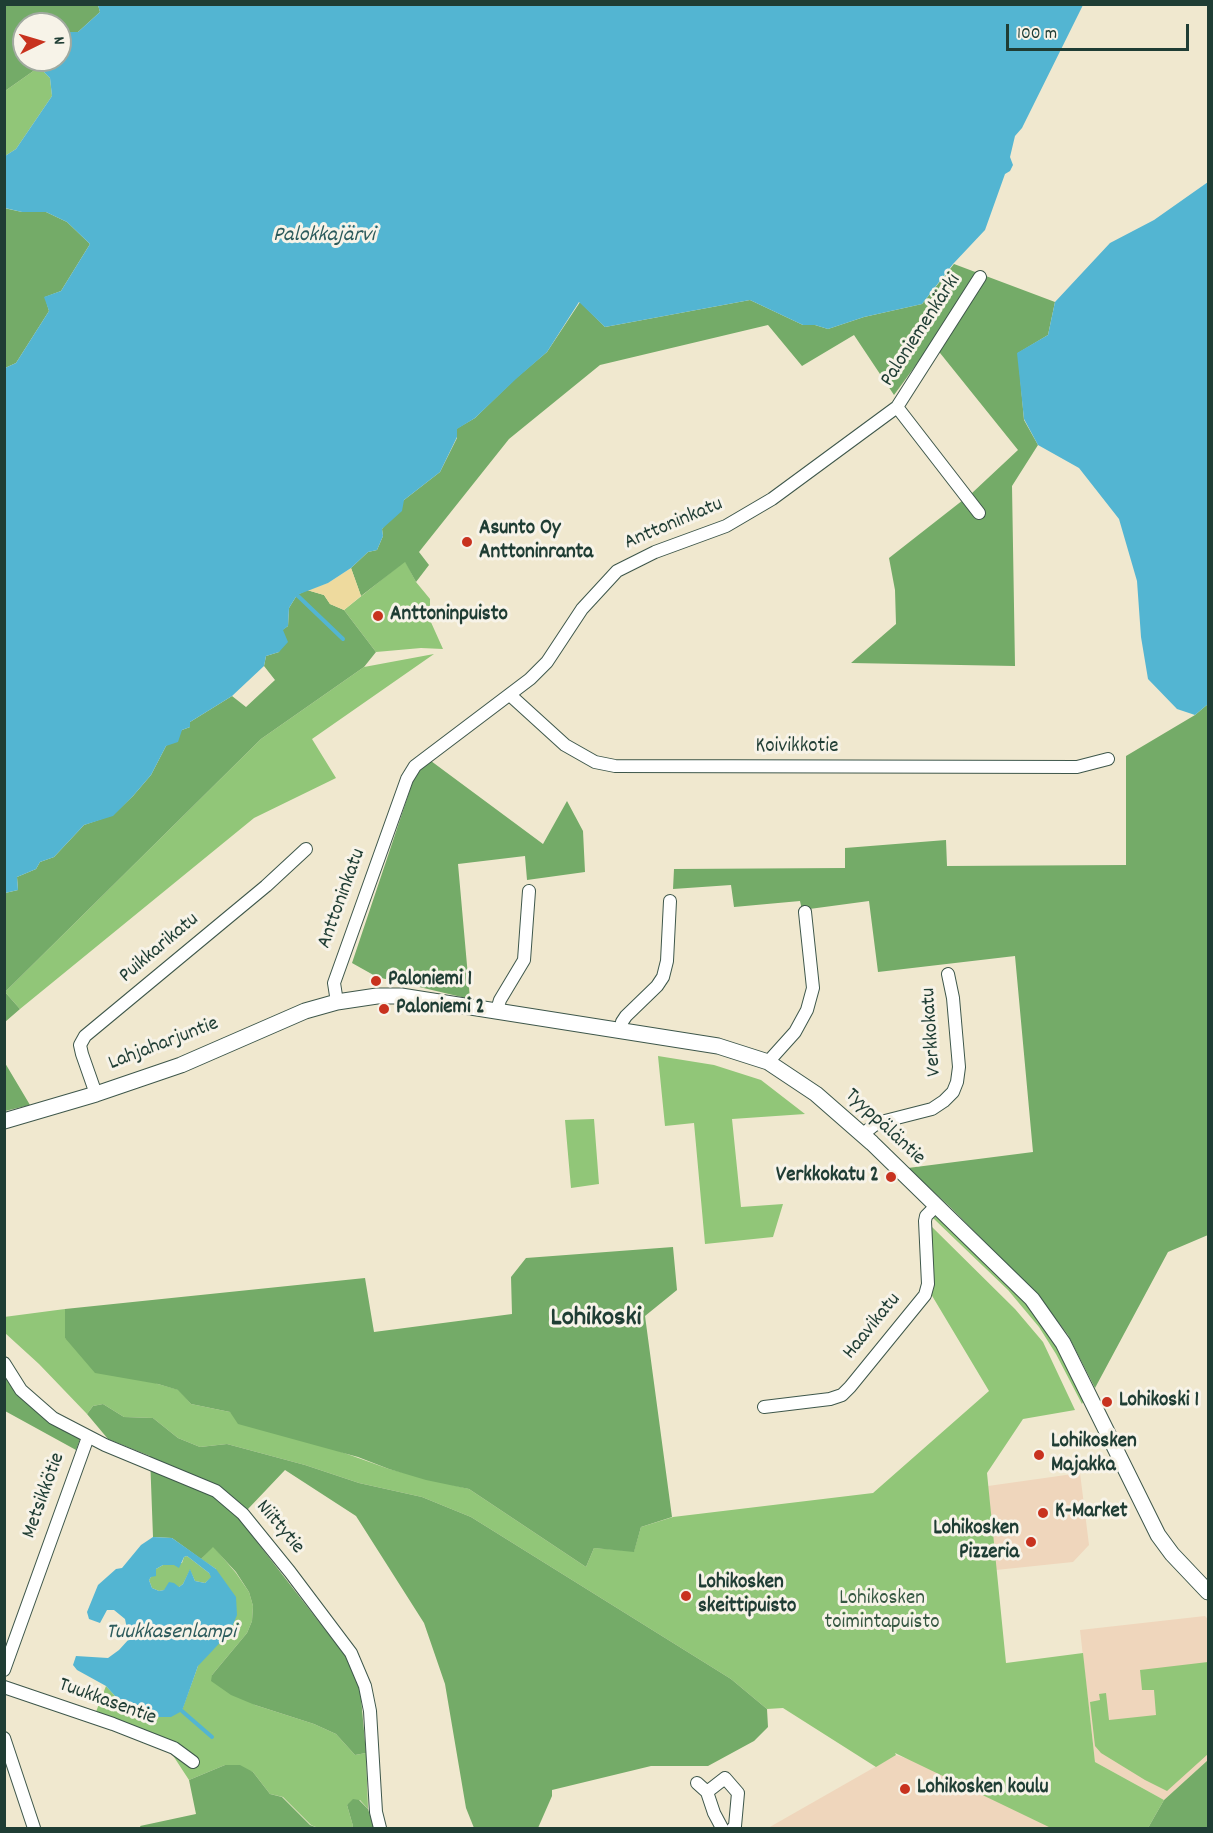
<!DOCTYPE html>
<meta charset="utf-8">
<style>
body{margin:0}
#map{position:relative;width:1213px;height:1833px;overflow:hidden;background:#f0e8cf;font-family:Dekko,sans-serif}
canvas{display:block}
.frame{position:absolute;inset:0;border:6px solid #1f3d34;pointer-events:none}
.north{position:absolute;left:12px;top:12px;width:60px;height:60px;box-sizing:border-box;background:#f7f3e8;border:2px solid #a1aaa0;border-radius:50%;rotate:85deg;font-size:16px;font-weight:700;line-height:24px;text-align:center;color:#1f3d34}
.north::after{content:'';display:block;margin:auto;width:21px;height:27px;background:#c8321e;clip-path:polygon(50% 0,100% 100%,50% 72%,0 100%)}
.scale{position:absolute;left:1006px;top:24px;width:183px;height:27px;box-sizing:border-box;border:3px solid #1f3d34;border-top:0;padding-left:8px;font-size:18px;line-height:21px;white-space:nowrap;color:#1f3d34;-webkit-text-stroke:4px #f7f3e8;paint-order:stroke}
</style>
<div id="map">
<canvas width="1213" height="1833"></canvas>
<div class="frame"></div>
<div class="north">N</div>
<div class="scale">100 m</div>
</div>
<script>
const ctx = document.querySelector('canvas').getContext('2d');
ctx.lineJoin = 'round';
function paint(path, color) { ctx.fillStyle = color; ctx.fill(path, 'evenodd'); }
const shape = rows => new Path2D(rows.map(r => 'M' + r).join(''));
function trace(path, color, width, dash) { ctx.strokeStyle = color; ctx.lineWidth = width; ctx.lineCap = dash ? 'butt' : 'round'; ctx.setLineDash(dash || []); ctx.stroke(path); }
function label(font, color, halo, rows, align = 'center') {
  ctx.font = font + ' Dekko,sans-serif'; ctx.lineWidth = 6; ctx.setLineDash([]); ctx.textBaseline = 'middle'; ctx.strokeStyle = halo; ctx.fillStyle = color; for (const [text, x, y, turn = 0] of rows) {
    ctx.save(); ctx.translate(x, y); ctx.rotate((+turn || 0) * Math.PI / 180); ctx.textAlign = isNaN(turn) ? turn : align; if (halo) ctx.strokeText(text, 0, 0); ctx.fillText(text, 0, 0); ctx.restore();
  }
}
const built = shape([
 [1080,1473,1089,1545,1073,1562,996,1570,988,1486],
 [1205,1616,1208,1619,1208,1760,1164,1800,1095,1762,1080,1630],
 [896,1755,924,1764,1053,1828,768,1828]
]);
const green = shape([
 [39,67,50,78,52,96,16,149,5,156,5,91],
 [405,561,416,582,430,599,430,620,443,649,421,648,376,652,344,610],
 [434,654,312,739,336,778,254,818,20,1009,5,992,261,739,364,667],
 [658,1056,714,1065,761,1080,805,1114,732,1119,741,1207,783,1204,773,1237,705,1244,694,1123,665,1126],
 [594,1119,599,1184,571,1188,565,1120],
 [937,1216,941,1218,1030,1307,1059,1348,1084,1400,1082,1404,1056,1354,1039,1327,1008,1290,933,1218],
 [930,1225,1015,1309,1043,1342,1075,1410,1023,1419,987,1473,1006,1663,1083,1653,1095,1762,1164,1800,1148,1828,1051,1828,895,1753,896,1755,876,1767,783,1708,767,1709,731,1679,471,1517,422,1497,359,1483,305,1465,227,1444,200,1447,178,1438,153,1418,124,1417,103,1404,93,1406,87,1414,39,1364,5,1333,4,1317,65,1309,65,1338,158,1384,179,1390,191,1404,230,1412,389,1469,469,1489,586,1567,594,1548,634,1551,641,1527,673,1517,873,1493,989,1391,931,1294,934,1288],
 [213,1546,236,1573,249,1592,253,1606,252,1621,247,1633,212,1675,255,1705,314,1724,336,1734,355,1755,366,1753,368,1809,360,1800,347,1805,353,1826,351,1828,318,1828,311,1825,283,1797,270,1794,253,1772,225,1765,189,1780,172,1754,92,1722,106,1686,125,1707,182,1710,198,1666,216,1569,201,1559],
 [187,1556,209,1573,212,1577,205,1583,195,1581,190,1570,183,1584,179,1587,159,1591,152,1588,149,1580,156,1569,163,1565,182,1563,184,1557],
 [1208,1662,1208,1754,1167,1791,1145,1780,1101,1753,1095,1746,1090,1702,1100,1700,1099,1694,1106,1693,1109,1720,1156,1715,1154,1690,1142,1690,1140,1670]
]);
const forest = shape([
 [5,5,98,5,100,12,78,32,60,32,60,24,24,24,24,60,39,60,39,67,5,91],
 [4,208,22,212,46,212,67,222,90,244,61,291,45,297,49,311,16,363,5,368],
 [954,264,1055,302,1048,335,1018,353,1024,420,1038,445,1012,486,1015,666,851,663,896,624,895,590,889,558,972,493,1018,450,932,343,894,395,854,335,802,366,768,325,600,365,509,439,419,552,429,565,416,582,405,562,361,596,351,568,368,552,377,550,383,536,382,529,404,500,440,472,457,438,456,429,475,418,516,378,547,352,580,302,605,327,750,300,803,325,815,325,828,329,864,317,922,304],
 [307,590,324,595,330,604,344,610,376,652,364,667,261,739,5,992,20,1009,5,1022,5,893,18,890,17,877,36,869,40,862,54,857,84,825,113,815,133,796,151,775,166,746,182,730,190,727,190,722,232,696,246,707,275,680,264,666,266,656,279,652,282,630,288,626,289,608,297,595],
 [1208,704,1208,1235,1168,1252,1095,1388,1068,1335,1037,1294,949,1206,908,1168,1033,1152,1015,956,878,972,869,901,802,910,800,901,734,907,731,885,673,889,674,869,845,868,845,848,946,840,947,866,1126,865,1126,756,1195,715],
 [431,761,543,844,567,801,583,831,585,872,527,880,525,856,458,864,470,999,377,977,352,963,414,778,421,768],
 [5,1063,30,1105,5,1111],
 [673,1247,677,1290,645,1316,672,1517,641,1527,634,1552,594,1548,586,1567,469,1489,426,1480,389,1469,358,1457,238,1424,230,1412,191,1404,178,1390,158,1384,95,1373,65,1338,65,1309,365,1278,374,1332,512,1314,511,1277,526,1258],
 [4,1373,48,1419,80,1439,76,1450,5,1411],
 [103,1404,124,1417,153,1418,178,1438,200,1447,227,1444,305,1465,359,1483,422,1497,471,1517,731,1679,767,1709,768,1727,754,1741,708,1766,651,1766,552,1790,552,1796,538,1828,474,1828,466,1808,445,1684,424,1623,356,1516,285,1470,248,1509,240,1520,347,1658,358,1683,361,1698,366,1753,355,1755,336,1734,314,1724,255,1705,231,1695,211,1681,212,1675,247,1633,252,1621,253,1606,249,1592,236,1572,213,1547,201,1559,172,1538,153,1537,150,1456,108,1439,87,1414,93,1406],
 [1208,1760,1208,1828,1148,1828,1164,1800],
 [225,1765,240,1765,253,1772,270,1794,282,1797,310,1825,318,1828,141,1828,140,1826,196,1814,189,1780],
 [353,1799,359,1800,368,1809,374,1828,351,1828,353,1826,347,1805]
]);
const sand = shape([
 [351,568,361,596,344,610,330,604,324,595,307,590,328,583]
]);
const water = shape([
 [98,5,1083,4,1083,5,1022,128,1015,136,1010,157,1013,165,1010,171,1005,174,985,230,953,264,922,304,864,317,828,329,815,325,803,325,750,300,605,327,579,302,547,352,516,379,475,418,457,429,457,437,440,472,404,500,402,511,382,529,383,536,377,550,368,552,351,568,328,583,297,595,289,608,288,626,283,630,288,642,279,652,266,656,264,666,232,696,190,722,190,727,182,730,178,742,166,746,151,775,133,796,113,816,84,825,54,857,40,862,36,869,17,877,18,890,5,893,5,368,16,363,49,311,44,297,61,291,90,244,67,222,46,212,22,212,5,208,5,156,16,149,52,96,50,78,39,67,39,60,60,60,60,32,78,32,100,12],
 [1208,182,1208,704,1195,715,1177,709,1148,679,1141,637,1137,581,1119,519,1079,468,1038,445,1024,419,1017,353,1048,335,1055,302,1110,243,1154,220],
 [153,1537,172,1538,216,1569,236,1597,237,1615,230,1632,198,1666,182,1711,171,1717,150,1717,125,1707,106,1686,77,1670,73,1665,76,1656,108,1658,119,1650,129,1639,125,1619,114,1610,107,1610,100,1623,89,1619,87,1612,98,1585,116,1569,122,1568,141,1545],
 [187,1556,209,1573,211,1577,205,1583,195,1581,190,1569,183,1584,179,1587,174,1583,169,1582,164,1590,159,1591,152,1588,149,1580,151,1577,156,1576,156,1569,163,1565,174,1565,179,1568,184,1557]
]);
const stream = shape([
 [297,595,343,639],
 [182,1711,212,1737]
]);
const minor = shape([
 [897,407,979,513],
 [510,695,565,745,595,762,615,766,1077,767,1108,759],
 [337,1002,334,983,407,779,415,766,530,679,547,662,582,609,617,571,655,552,726,526,772,499,897,407,980,277],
 [497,1010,500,1000,524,960,529,891],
 [621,1030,622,1022,626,1016,657,986,663,977,667,961,670,901],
 [768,1062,795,1032,807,1010,813,988,805,912],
 [96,1094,82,1054,80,1045,85,1036,266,886,306,849],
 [862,1135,873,1126,881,1122,932,1109,944,1101,953,1092,957,1082,959,1067,953,998,948,974],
 [4,1363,21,1390,53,1418,105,1445,216,1491,243,1514,290,1572,351,1653,365,1686,370,1711,376,1812,380,1828],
 [764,1407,830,1399,842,1395,850,1387,925,1295,928,1284,925,1221,926,1216,936,1206],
 [4,1670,88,1437],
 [4,1687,113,1724,174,1748,193,1762],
 [4,1738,34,1828],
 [697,1783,707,1792],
 [722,1828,714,1813,707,1792,725,1778,738,1793,735,1826,733,1828]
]);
const tertiary = shape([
 [4,1121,96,1094,181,1065,305,1011,337,1002,377,996,401,996,718,1046,768,1062,816,1094,872,1143,1032,1299,1063,1343,1158,1535,1172,1554,1208,1592]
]);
const markers = [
 [467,542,6,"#c8321e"],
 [378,616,6,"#c8321e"],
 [376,981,6,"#c8321e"],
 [384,1009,6,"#c8321e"],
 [891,1177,6,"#c8321e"],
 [1107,1402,6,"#c8321e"],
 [1039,1455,6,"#c8321e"],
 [1043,1513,6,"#c8321e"],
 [1031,1542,6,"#c8321e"],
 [686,1596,6,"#c8321e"],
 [905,1789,6,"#c8321e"]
];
const streetNames = [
 ["Paloniemenkärki",922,331,-57],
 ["Anttoninkatu",674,525,-23],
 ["Koivikkotie",797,748],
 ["Anttoninkatu",343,899,-70],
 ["Puikkarikatu",160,949,-40],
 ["Verkkokatu",933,1032,-94],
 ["Lahjaharjuntie",164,1045,-21],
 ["Tyyppäläntie",884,1128,43],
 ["Haavikatu",873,1327,-51],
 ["Metsikkötie",45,1496,-70],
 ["Niittytie",279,1528,50],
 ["Tuukkasentie",107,1703,20]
];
const poiNames = [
 ["Asunto Oy",479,530],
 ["Anttoninranta",479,554],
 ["Anttoninpuisto",390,616],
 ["Paloniemi 1",388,981],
 ["Paloniemi 2",396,1009],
 ["Verkkokatu 2",879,1177,"right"],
 ["Lohikoski 1",1119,1402],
 ["Lohikosken",1051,1443],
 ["Majakka",1051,1467],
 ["K-Market",1055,1513],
 ["Lohikosken",1019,1530,"right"],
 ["Pizzeria",1019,1554,"right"],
 ["Lohikosken",698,1584],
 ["skeittipuisto",698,1608],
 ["Lohikosken koulu",917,1789]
];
const parkNames = [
 ["Lohikosken",882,1600],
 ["toimintapuisto",882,1624]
];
const waterNames = [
 ["Palokkajärvi",324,237],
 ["Tuukkasenlampi",171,1634]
];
const districtNames = [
 ["Lohikoski",596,1320]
];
paint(built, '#efd6bc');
paint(green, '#91c678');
paint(forest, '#74ab68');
paint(sand, '#eeda9e');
paint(water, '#53b5d2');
trace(stream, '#53b5d2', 4);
trace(minor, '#3e574b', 14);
trace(tertiary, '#3e574b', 17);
trace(minor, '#fff', 12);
trace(tertiary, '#fff', 15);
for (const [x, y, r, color] of markers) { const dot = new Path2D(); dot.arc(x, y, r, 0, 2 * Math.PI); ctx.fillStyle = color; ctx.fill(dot); trace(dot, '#f7f3e8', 2); }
label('21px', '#1f3d34', '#f7f3e8', streetNames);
label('bold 21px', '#1f3d34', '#f7f3e8', poiNames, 'left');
label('21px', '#365842', '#f7f3e8', parkNames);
label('italic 22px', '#2c5b5c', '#f7f3e8', waterNames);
label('bold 27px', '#1f3d34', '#f7f3e8', districtNames);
</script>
